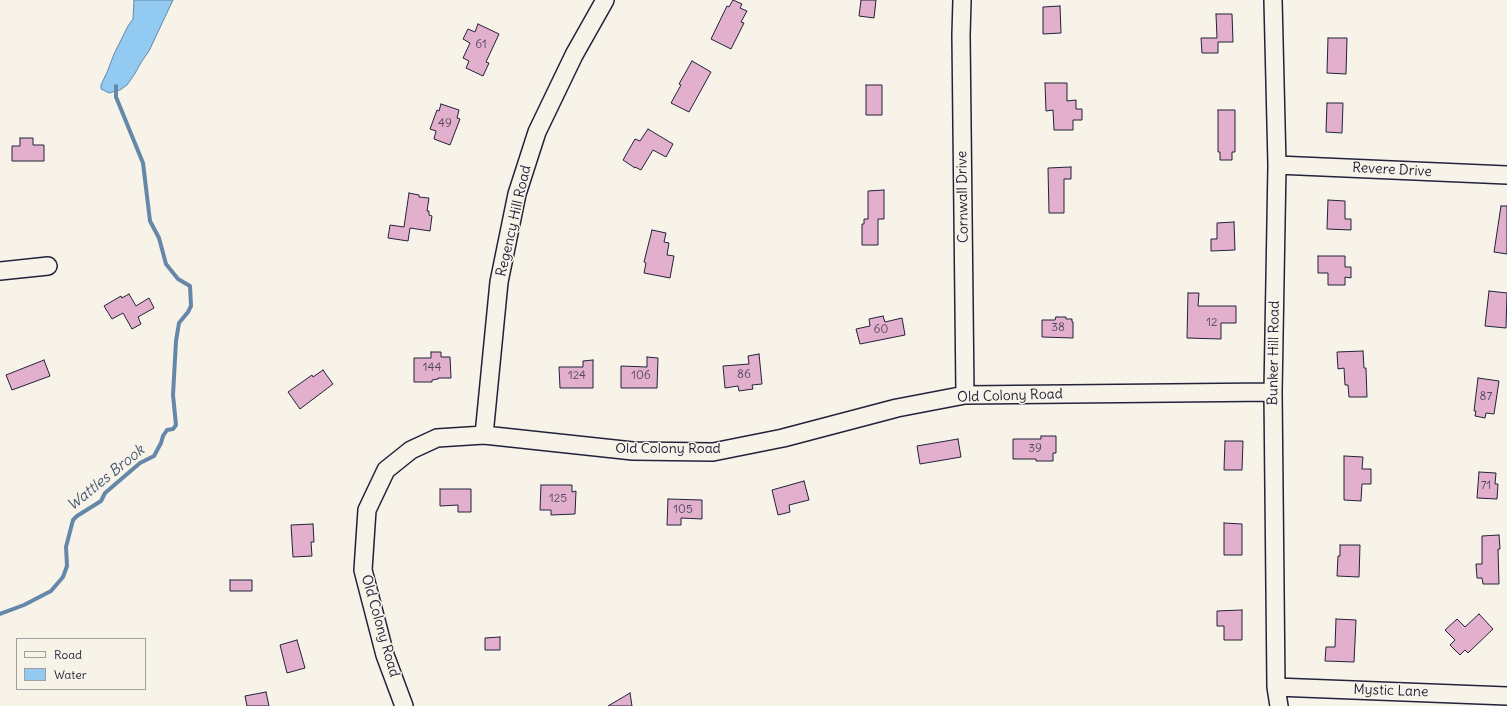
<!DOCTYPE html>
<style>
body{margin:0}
#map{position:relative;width:1507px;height:706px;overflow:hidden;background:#f7f3e8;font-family:Delius,sans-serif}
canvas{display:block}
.legend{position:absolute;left:16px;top:638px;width:130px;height:52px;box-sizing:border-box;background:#f7f3e8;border:1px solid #a29fa3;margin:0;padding:5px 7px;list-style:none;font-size:12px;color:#22223b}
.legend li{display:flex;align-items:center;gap:8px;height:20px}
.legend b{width:20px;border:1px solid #a29fa3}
</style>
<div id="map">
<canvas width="1507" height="706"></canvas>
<ul class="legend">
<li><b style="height:5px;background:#f7f3e8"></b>Road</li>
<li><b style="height:11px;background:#92caf1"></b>Water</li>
</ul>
</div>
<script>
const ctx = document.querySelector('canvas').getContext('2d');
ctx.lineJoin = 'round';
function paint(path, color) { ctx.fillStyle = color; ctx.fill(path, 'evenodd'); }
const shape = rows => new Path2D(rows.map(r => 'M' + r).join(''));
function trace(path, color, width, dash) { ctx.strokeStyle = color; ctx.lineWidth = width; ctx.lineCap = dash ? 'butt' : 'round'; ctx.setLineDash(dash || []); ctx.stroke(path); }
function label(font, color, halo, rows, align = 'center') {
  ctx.font = font + ' Delius,sans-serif'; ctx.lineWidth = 3; ctx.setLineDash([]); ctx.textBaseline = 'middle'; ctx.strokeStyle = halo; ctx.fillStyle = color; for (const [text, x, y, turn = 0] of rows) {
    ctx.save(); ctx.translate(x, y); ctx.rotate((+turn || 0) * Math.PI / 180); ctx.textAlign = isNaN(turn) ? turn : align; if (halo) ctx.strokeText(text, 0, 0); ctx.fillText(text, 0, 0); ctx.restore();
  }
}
const water = shape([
 [134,0,173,0,149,51,142,61,134,75,127,85,120,90,109,93,101,89,101,85,108,70,114,54,128,26,133,19,134,0]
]);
const stream = shape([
 [0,614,24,605,51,591,63,577,67,566,66,547,73,520,77,516,101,501,105,493,140,463,154,456,161,443,163,436,167,430,173,429,176,425,173,395,176,341,179,323,188,312,191,306,190,286,178,279,166,264,159,238,150,221,143,163,116,97,116,86]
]);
const building = shape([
 [733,0,742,4,740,8,747,11,741,22,744,23,731,49,711,39,727,6,729,7,733,0],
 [861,0,876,0,874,18,859,16,861,0],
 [1060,6,1061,33,1043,34,1043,7,1060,6],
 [1216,14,1232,14,1233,42,1218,42,1218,53,1202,53,1201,38,1217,38,1216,14],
 [478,24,499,34,486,62,489,63,483,76,466,68,469,61,463,58,470,43,463,39,468,29,475,32,478,24],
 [1328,38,1347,38,1346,74,1327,73,1328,38],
 [692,61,711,72,689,112,671,103,681,85,679,84,692,61],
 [1045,83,1067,83,1067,101,1076,100,1076,109,1082,109,1082,120,1073,120,1073,130,1054,130,1053,110,1046,111,1045,83],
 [866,85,882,85,882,115,866,115,866,85],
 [1327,103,1343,103,1342,133,1326,132,1327,103],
 [441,104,459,110,457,118,460,119,450,145,434,139,436,131,430,129,437,110,439,111,441,104],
 [1218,110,1235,110,1235,152,1232,152,1232,160,1220,160,1220,152,1218,152,1218,110],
 [648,129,673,144,666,157,653,150,641,170,635,167,635,168,623,160,635,139,640,141,648,129],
 [20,138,33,138,33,145,44,145,44,161,12,161,12,146,20,146,20,138],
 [1071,167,1071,179,1064,179,1064,213,1049,213,1048,168,1071,167],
 [884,190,884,219,878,219,878,245,862,245,862,224,864,224,864,219,868,219,868,191,884,190],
 [409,193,419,195,419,197,429,198,427,211,429,211,429,215,432,216,430,231,410,228,408,241,388,238,390,225,404,227,409,193],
 [1328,200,1345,201,1345,219,1351,219,1351,230,1327,229,1328,200],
 [1501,206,1507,206,1507,254,1494,252,1501,206],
 [1234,222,1235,250,1211,251,1211,239,1217,239,1217,223,1234,222],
 [652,230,666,233,664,242,669,243,667,255,674,256,670,278,644,273,646,263,644,262,652,230],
 [1318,256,1345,256,1345,267,1351,267,1351,278,1345,277,1345,285,1328,285,1328,273,1318,273,1318,256],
 [1489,291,1507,293,1506,328,1485,326,1489,291],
 [1188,293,1199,293,1198,306,1236,306,1236,323,1221,323,1221,339,1187,338,1188,293],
 [129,294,136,306,149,298,154,308,138,317,141,324,132,329,123,313,112,319,104,306,121,296,122,298,129,294],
 [883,316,885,322,902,318,905,335,860,344,856,329,870,326,869,319,883,316],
 [1056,317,1066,317,1066,319,1072,319,1072,322,1073,322,1073,338,1042,337,1042,320,1055,320,1056,317],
 [1363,351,1364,368,1366,368,1367,397,1349,397,1348,385,1345,385,1344,368,1338,369,1337,352,1363,351],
 [431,352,441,352,441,357,450,357,451,378,438,378,438,379,432,380,432,382,414,382,414,358,431,358,431,352],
 [759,354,762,384,752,385,753,389,739,391,738,386,725,388,723,366,749,364,748,356,759,354],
 [647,357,658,358,657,388,621,388,621,366,647,367,647,357],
 [44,360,50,376,12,390,6,375,44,360],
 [593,360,593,388,560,388,559,367,583,367,583,361,593,360],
 [323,370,333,384,300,409,288,392,312,375,313,377,323,370],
 [1478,378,1499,381,1494,414,1486,413,1485,418,1475,416,1476,411,1474,411,1478,378],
 [1041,436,1056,436,1056,453,1053,453,1053,461,1036,461,1036,459,1013,459,1013,439,1041,439,1041,436],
 [958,439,961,457,920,464,917,446,958,439],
 [1225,441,1243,441,1242,470,1224,470,1225,441],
 [1344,456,1363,457,1362,469,1371,469,1371,484,1362,484,1361,501,1344,500,1344,456],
 [1479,472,1496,473,1495,484,1498,484,1497,499,1477,498,1479,472],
 [804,481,809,500,789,505,790,512,778,515,772,490,804,481],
 [541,485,572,485,572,492,576,491,575,514,551,515,551,510,540,510,541,485],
 [440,489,471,489,471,512,458,512,458,505,440,506,440,489],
 [668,499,702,500,702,519,681,518,681,525,667,525,668,499],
 [1224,523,1242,524,1242,555,1224,555,1224,523],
 [313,524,314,542,311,542,312,556,293,557,291,525,313,524],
 [1499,535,1500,549,1498,549,1499,584,1483,584,1482,578,1477,578,1476,564,1482,564,1482,536,1499,535],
 [1340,545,1360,545,1359,577,1337,576,1338,556,1340,556,1340,545],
 [230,580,252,580,252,591,230,591,230,580],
 [1242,610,1242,640,1224,640,1224,626,1217,626,1217,611,1242,610],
 [1479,614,1493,629,1468,653,1465,650,1460,655,1450,645,1455,640,1445,630,1457,619,1465,627,1479,614],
 [1336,619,1356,620,1354,662,1325,661,1326,647,1335,647,1336,619],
 [500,637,500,650,485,650,485,638,500,637],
 [297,640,305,668,287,673,280,645,297,640],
 [266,692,269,706,247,706,245,696,266,692],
 [630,693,632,706,608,706,630,693]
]);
const minor = shape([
 [962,0,961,35,965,395],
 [1273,0,1277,165,1273,392,1276,687,1279,706],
 [1277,165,1507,175],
 [0,271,48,266],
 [484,435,499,282,517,194,537,132,574,55,605,0],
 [1276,687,1507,696],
 [404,706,385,655,363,570,367,510,386,470,411,450,437,438,484,435,633,451,713,452,783,438,897,408,965,395,1273,392]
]);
const numberNames = [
 ["61",481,45],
 ["49",445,124],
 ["12",1212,323],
 ["38",1058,328],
 ["60",881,330],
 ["144",432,368],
 ["86",744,375],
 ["124",577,376],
 ["106",641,376],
 ["87",1486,397],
 ["39",1035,449],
 ["71",1486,486],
 ["125",558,499],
 ["105",683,510]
];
const streetNames = [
 ["Revere Drive",1392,170,3],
 ["Cornwall Drive",963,197,-91],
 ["Regency Hill Road",514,221,-77],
 ["Bunker Hill Road",1274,353,-89],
 ["Old Colony Road",1010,396,-2],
 ["Old Colony Road",668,449],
 ["Old Colony Road",380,626,74],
 ["Mystic Lane",1391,691,2]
];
const waterNames = [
 ["Wattles Brook",106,478,-39]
];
paint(water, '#92caf1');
trace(water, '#6587a8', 1);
trace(stream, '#6587a8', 4);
paint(building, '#e2b0cd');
trace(building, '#22223b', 1);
trace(minor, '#22223b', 20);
trace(minor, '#f7f3e8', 17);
label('12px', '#524660', null, numberNames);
label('14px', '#22223b', '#f7f3e8', streetNames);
label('italic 15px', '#445472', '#f7f3e8', waterNames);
</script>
